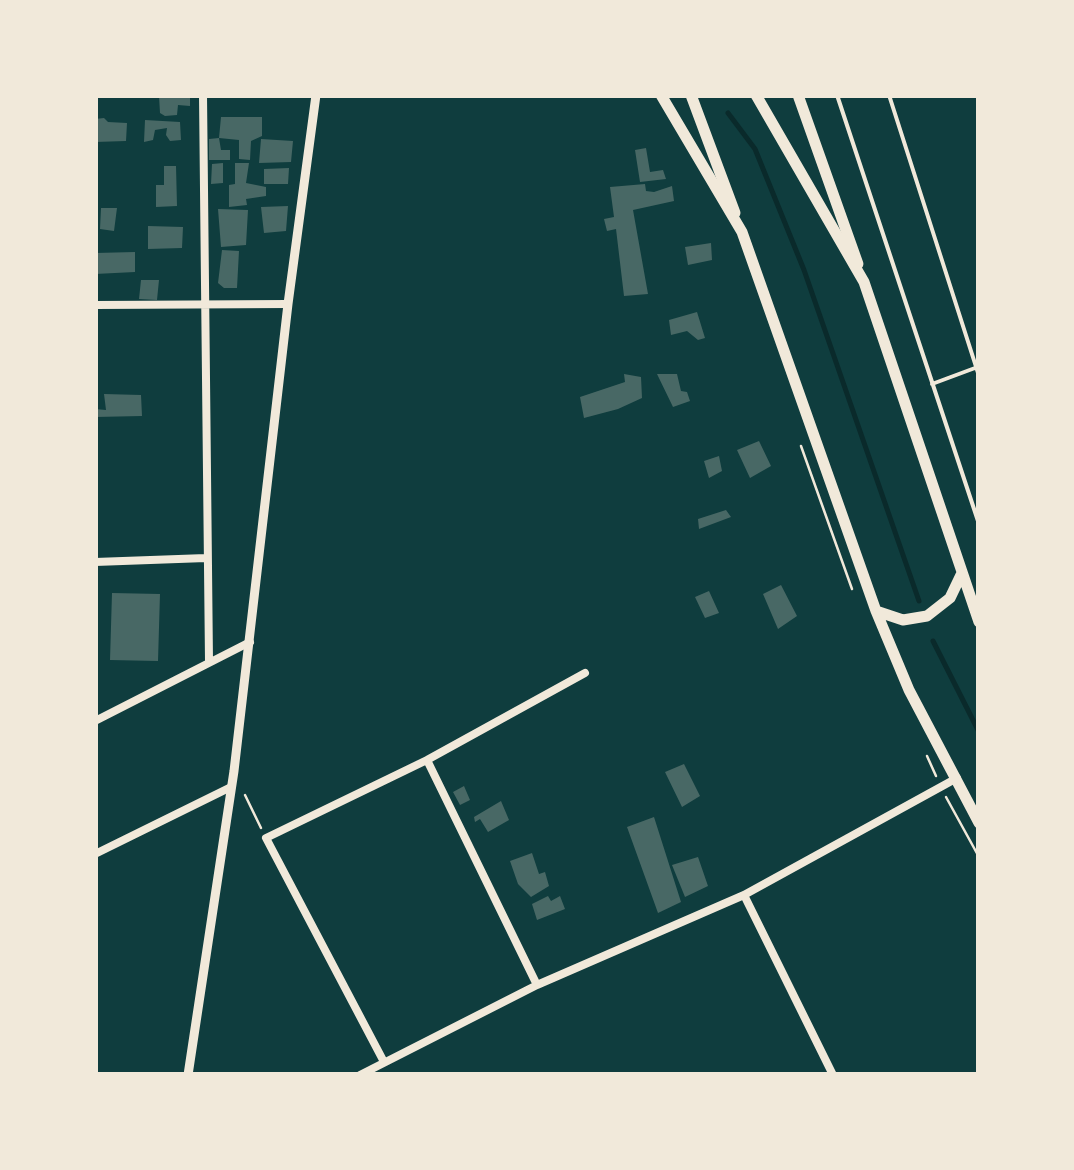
<!DOCTYPE html>
<style>
body{margin:0}
#map{position:relative;width:1074px;height:1170px;overflow:hidden;background:#0f3d3e;font-family:"Crimson Pro",serif}
canvas{display:block}
.frame{position:absolute;inset:0;border:98px solid #f1e9da;pointer-events:none}
</style>
<div id="map">
<canvas width="1074" height="1170"></canvas>
<div class="frame"></div>
</div>
<script>
const ctx = document.querySelector('canvas').getContext('2d');
ctx.lineJoin = 'round';
const shape = rows => new Path2D(rows.map(r => 'M' + r).join(''));
function trace(path, color, width, dash) { ctx.strokeStyle = color; ctx.lineWidth = width; ctx.lineCap = dash ? 'butt' : 'round'; ctx.setLineDash(dash || []); ctx.stroke(path); }
function paint(path, color) { ctx.fillStyle = color; ctx.fill(path, 'evenodd'); }
const stream = shape([
 [728,113,755,149,804,270,919,601],
 [933,641,979,732]
]);
const building = shape([
 [177,95,190,97,190,106,178,105,177,115,165,116,160,113,159,96],
 [221,117,262,117,262,136,251,141,250,160,239,159,239,140,219,138],
 [104,118,108,122,127,123,126,141,95,142,95,119],
 [145,120,180,122,181,140,170,141,166,135,167,128,155,130,153,140,144,142],
 [219,138,221,150,230,150,230,160,209,160,209,139],
 [261,139,293,141,291,162,259,163],
 [646,148,650,172,663,170,666,179,640,182,635,150],
 [223,163,223,183,211,184,212,164],
 [235,163,249,163,246,183,266,187,266,196,246,199,247,205,229,207,229,185,235,184],
 [164,166,176,166,177,206,156,207,156,185,164,185],
 [289,168,288,184,264,184,264,169],
 [645,184,646,191,654,192,672,186,674,201,633,210,648,294,624,296,616,229,607,231,604,219,614,217,610,187],
 [288,206,286,231,264,233,261,207],
 [101,208,117,208,114,231,100,229],
 [218,209,248,210,246,245,221,247],
 [148,226,183,227,182,248,148,249],
 [711,243,712,260,688,265,685,247],
 [222,250,239,251,237,288,224,288,218,283],
 [135,252,135,272,95,274,95,253],
 [141,280,159,280,157,300,139,299],
 [697,312,705,338,698,340,687,331,671,335,669,320],
 [624,374,641,377,642,398,618,409,584,418,580,397,625,382],
 [657,374,677,374,681,391,687,392,690,401,673,407],
 [104,394,141,395,142,416,95,417,95,409,106,410],
 [759,441,771,466,750,478,737,450],
 [719,456,722,471,709,478,704,461],
 [726,510,731,517,699,529,698,519],
 [781,585,797,616,778,629,763,594],
 [709,591,719,613,705,618,695,597],
 [112,593,160,594,158,661,110,660],
 [684,764,700,796,682,807,665,772],
 [464,786,470,800,460,805,453,792],
 [501,801,509,820,488,832,480,819,475,822,474,817],
 [654,817,681,902,658,913,627,827],
 [532,853,539,874,545,872,549,886,531,897,518,884,510,861],
 [698,857,708,886,685,897,672,865],
 [548,896,551,901,560,896,565,909,537,920,532,904]
]);
const path = shape([
 [801,446,852,589],
 [927,756,936,776],
 [245,795,261,828],
 [946,797,979,857]
]);
const service = shape([
 [837,95,979,524],
 [889,95,979,376],
 [932,384,975,368]
]);
const minor = shape([
 [203,95,209,661],
 [95,305,288,304],
 [95,562,206,558],
 [95,721,250,642],
 [427,760,537,985],
 [95,854,231,787],
 [744,895,833,1075],
 [384,1062,266,838,427,760,585,673],
 [360,1075,537,985,744,895,957,778]
]);
const tertiary = shape([
 [188,1075,234,771,288,304,316,95]
]);
const primary = shape([
 [691,95,735,213],
 [798,95,858,264]
]);
const trunk = shape([
 [661,95,742,232,876,611,909,690,979,823],
 [756,95,864,282,979,622],
 [876,611,903,620,927,616,950,598,962,573]
]);
trace(stream, '#0a2a2b', 5);
paint(building, '#486865');
trace(path, '#f1e9da', 2.5);
trace(service, '#f1e9da', 4);
trace(minor, '#f1e9da', 8);
trace(tertiary, '#f1e9da', 9);
trace(primary, '#f1e9da', 11);
trace(trunk, '#f1e9da', 11);
</script>
